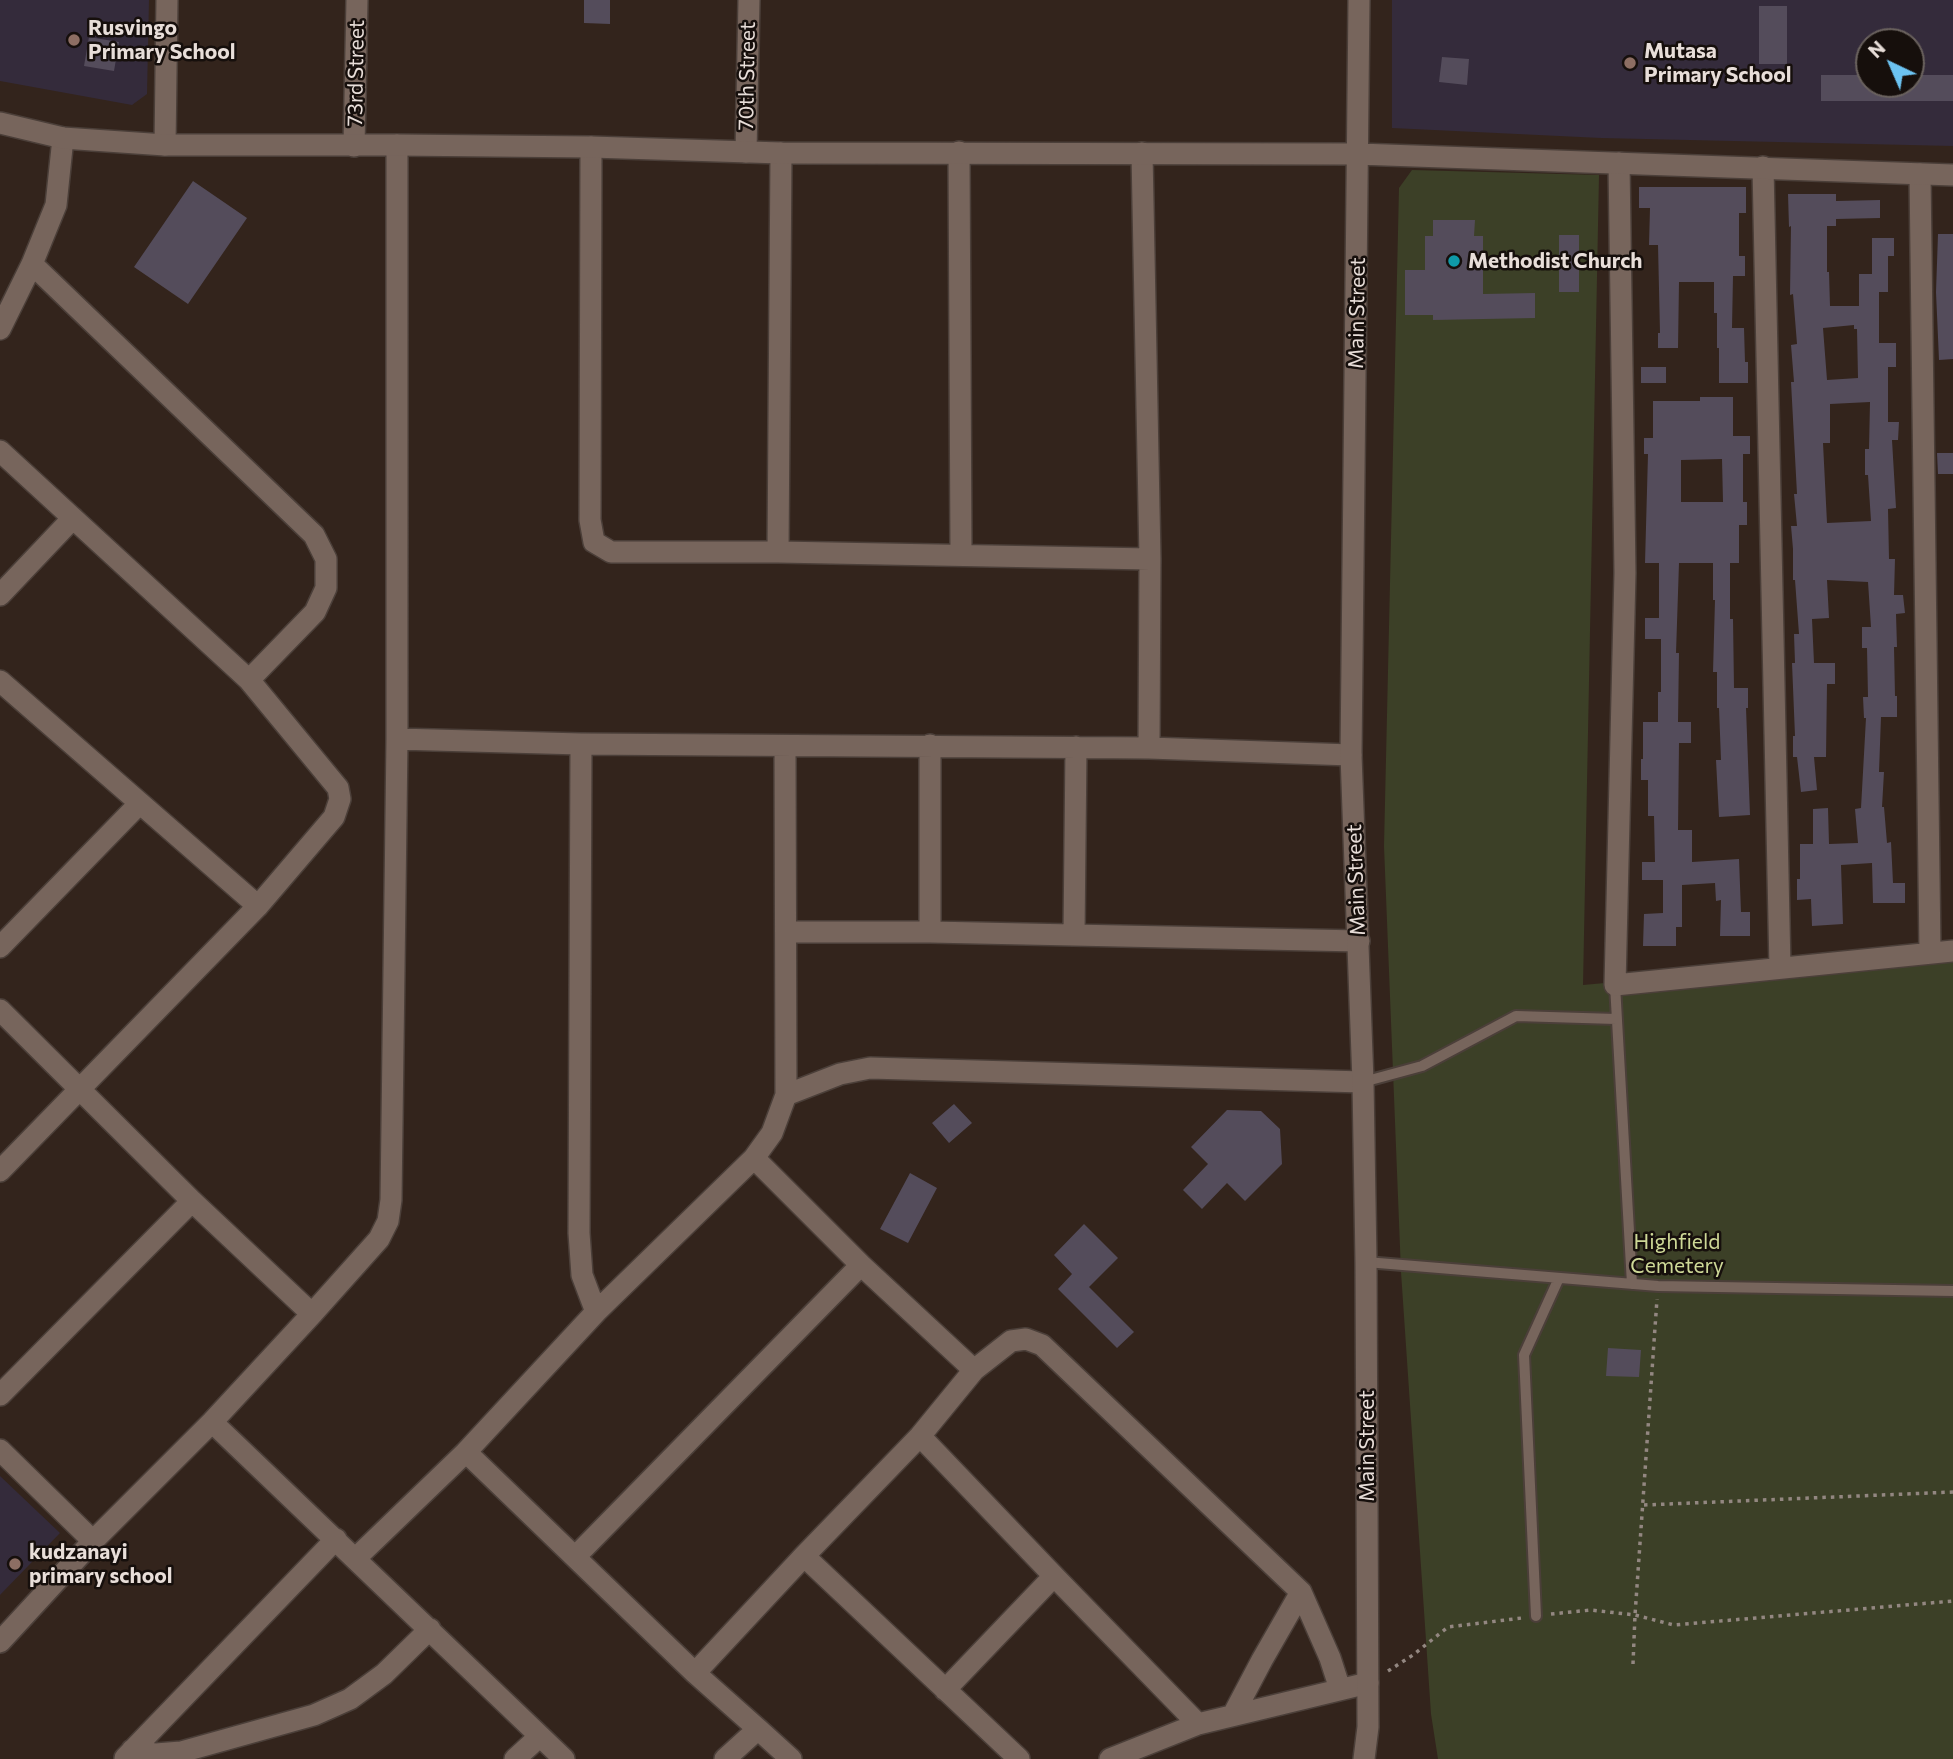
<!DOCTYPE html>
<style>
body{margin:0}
#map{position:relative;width:1953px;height:1759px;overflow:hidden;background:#33241c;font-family:Commissioner,sans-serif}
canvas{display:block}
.north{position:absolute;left:1855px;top:28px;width:70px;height:70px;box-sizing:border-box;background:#160f0c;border:2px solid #6a625e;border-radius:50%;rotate:316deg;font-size:19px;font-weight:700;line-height:28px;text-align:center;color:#e8ded9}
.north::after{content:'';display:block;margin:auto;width:24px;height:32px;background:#6cc3f2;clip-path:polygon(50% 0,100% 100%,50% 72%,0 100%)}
</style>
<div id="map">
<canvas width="1953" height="1759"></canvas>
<div class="north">N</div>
</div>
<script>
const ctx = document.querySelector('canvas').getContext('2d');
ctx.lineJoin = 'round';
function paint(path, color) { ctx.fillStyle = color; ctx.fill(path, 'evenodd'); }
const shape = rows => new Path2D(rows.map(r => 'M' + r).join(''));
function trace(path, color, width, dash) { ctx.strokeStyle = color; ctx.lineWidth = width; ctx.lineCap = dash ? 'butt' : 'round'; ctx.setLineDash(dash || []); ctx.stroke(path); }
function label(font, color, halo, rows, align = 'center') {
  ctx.font = font + ' Commissioner,sans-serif'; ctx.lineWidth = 5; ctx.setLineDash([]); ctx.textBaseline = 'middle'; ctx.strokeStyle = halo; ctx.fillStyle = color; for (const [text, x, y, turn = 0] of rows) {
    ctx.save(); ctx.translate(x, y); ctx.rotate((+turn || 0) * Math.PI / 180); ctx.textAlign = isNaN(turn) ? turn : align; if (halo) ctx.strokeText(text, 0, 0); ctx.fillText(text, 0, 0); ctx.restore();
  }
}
const education = shape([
 [0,0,149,0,147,94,132,105,0,81],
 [1392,0,1953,0,1953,146,1601,138,1392,128],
 [1869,42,1911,42,1911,84,1869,84],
 [0,1476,60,1533,0,1595]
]);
const green = shape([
 [1412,170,1599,175,1583,985,1923,954,1953,955,1953,1759,1438,1759,1431,1714,1401,1272,1384,846,1399,188]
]);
const building = shape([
 [584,0,610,0,610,24,584,23],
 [1759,6,1787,6,1787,64,1759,64],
 [89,37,119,42,114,71,84,66],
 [1442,57,1469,59,1467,85,1439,82],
 [1821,75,1869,75,1869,84,1911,84,1911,75,1953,75,1953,101,1821,101],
 [193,181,247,218,188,304,134,267],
 [1639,187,1746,187,1746,213,1739,213,1739,256,1745,256,1745,276,1733,276,1732,328,1744,328,1745,362,1748,362,1748,383,1719,383,1719,348,1717,348,1717,313,1714,313,1714,282,1679,282,1678,348,1658,348,1658,333,1660,333,1658,245,1649,245,1650,208,1639,208],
 [1788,194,1836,194,1836,201,1880,200,1880,218,1836,219,1836,226,1827,226,1827,272,1829,272,1830,306,1859,306,1859,274,1872,274,1872,238,1894,238,1894,256,1888,256,1888,292,1879,292,1879,343,1896,343,1896,367,1888,367,1888,422,1899,422,1898,440,1892,440,1896,508,1888,509,1889,559,1895,559,1894,595,1903,595,1905,613,1896,614,1897,647,1894,647,1895,696,1897,696,1897,717,1881,717,1879,772,1884,772,1882,807,1884,807,1887,843,1891,842,1893,883,1905,883,1905,903,1873,903,1872,863,1841,865,1843,924,1812,926,1811,899,1797,900,1797,879,1800,879,1800,844,1813,844,1813,809,1828,808,1829,844,1858,843,1855,809,1861,808,1866,718,1864,718,1863,697,1868,697,1867,648,1862,648,1862,627,1871,627,1868,582,1827,580,1829,618,1812,619,1814,663,1835,663,1835,684,1827,684,1826,757,1814,757,1817,790,1801,792,1797,757,1793,757,1793,736,1795,736,1792,663,1795,663,1794,634,1799,634,1795,580,1793,580,1793,549,1791,526,1797,526,1794,494,1797,494,1791,382,1794,382,1791,345,1797,344,1793,294,1790,295,1791,226,1789,227],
 [1854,325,1854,329,1857,329,1858,378,1827,380,1823,328],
 [1870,402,1869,449,1865,449,1865,475,1868,475,1871,521,1827,523,1823,443,1830,443,1830,404],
 [1433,220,1475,220,1474,236,1483,236,1483,294,1535,293,1535,318,1433,320,1433,315,1405,315,1405,270,1425,270,1425,236,1433,236],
 [1938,234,1953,234,1953,359,1939,360,1936,292],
 [1559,235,1579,235,1579,292,1559,292],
 [1641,367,1666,367,1666,383,1641,383],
 [1700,397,1733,397,1733,436,1750,436,1750,454,1743,454,1743,502,1747,502,1747,525,1739,525,1739,563,1730,563,1730,619,1733,619,1734,688,1748,688,1748,708,1746,708,1750,815,1719,817,1716,760,1721,760,1719,708,1717,708,1717,672,1713,672,1715,600,1713,600,1713,563,1679,563,1676,653,1679,653,1678,722,1691,722,1691,743,1679,743,1678,830,1692,830,1692,862,1739,859,1741,912,1750,912,1750,936,1720,936,1721,900,1716,901,1715,883,1682,885,1682,927,1676,927,1676,946,1643,946,1644,914,1663,913,1663,880,1642,880,1642,862,1655,862,1654,816,1648,816,1648,780,1641,780,1641,759,1643,759,1643,722,1658,722,1658,692,1661,692,1661,639,1645,639,1645,618,1659,618,1659,563,1645,563,1648,454,1644,454,1644,438,1653,438,1653,401,1700,401],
 [1722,459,1723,502,1681,502,1681,460],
 [1937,453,1953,453,1953,474,1938,474],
 [954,1104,972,1123,949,1143,932,1123],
 [1227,1110,1261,1111,1280,1129,1282,1164,1245,1201,1227,1183,1202,1209,1183,1190,1208,1164,1191,1147],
 [910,1173,937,1188,908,1243,880,1229],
 [1084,1224,1118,1258,1089,1287,1134,1332,1117,1348,1058,1289,1072,1274,1054,1255],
 [1608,1348,1641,1350,1639,1377,1606,1376]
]);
const path = shape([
 [1644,1505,1953,1492],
 [1551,1614,1591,1610,1635,1615,1674,1625,1953,1601],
 [1633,1664,1635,1615,1657,1299],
 [1388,1671,1413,1655,1448,1627,1522,1618]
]);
const lane = shape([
 [1615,985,1632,1284],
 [1363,1082,1422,1066,1516,1016,1616,1019],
 [1366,1262,1658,1286,1953,1291],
 [1536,1616,1524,1355,1559,1278]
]);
const street = shape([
 [165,145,167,0],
 [354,146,357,0],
 [591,147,590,520,594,542,611,552,778,552,1150,559],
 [746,152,749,0],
 [959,152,961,555],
 [1142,153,1150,559,1149,748],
 [1619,163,1625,573,1615,985,1953,951],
 [1763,167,1780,968],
 [1920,174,1930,953],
 [32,264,314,535,326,559,326,588,315,612,249,680],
 [0,329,32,264,56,205,63,138],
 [0,451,249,680,338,788,340,799,334,817,258,906,0,1171],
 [778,552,781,153],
 [0,595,73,518],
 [0,681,258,906],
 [397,739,581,744,1149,748,1351,755],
 [581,744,579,1233,582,1275,596,1312],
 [930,745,930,932],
 [786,932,930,932,1359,941],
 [1074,935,1076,747],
 [0,947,140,803],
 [0,1010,192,1201,312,1314],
 [786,1095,840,1074,870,1068,1363,1082],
 [754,1158,861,1265,974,1370],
 [0,1395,192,1201],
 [212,1422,564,1759],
 [920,1436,1054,1576,945,1690],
 [0,1450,93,1541],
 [804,1556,1019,1759],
 [575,1557,861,1265],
 [356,1558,466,1452],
 [1054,1576,1198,1724],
 [0,1642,93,1541,212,1422,312,1314,379,1239,388,1221,391,1200,397,739,397,145],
 [695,1673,804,1556,920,1436,974,1370,1011,1341,1026,1339,1042,1345,1301,1592,1330,1658,1340,1689],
 [1233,1715,1262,1660,1301,1592],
 [758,1729,791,1759],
 [132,1750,156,1754,181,1752,314,1715,350,1699,384,1674,430,1629],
 [125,1758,336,1539],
 [515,1759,540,1736],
 [725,1759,758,1729,695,1673,466,1452,596,1312,754,1158,772,1133,786,1095,785,746],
 [1110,1759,1198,1724,1368,1683]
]);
const secondary = shape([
 [1359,0,1351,755,1363,1082,1366,1262,1368,1727,1364,1759],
 [0,123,63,138,165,145,397,145,591,147,781,153,1358,154,1953,175]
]);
const markers = [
 [74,40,7,"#8d6e63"],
 [1630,63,7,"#8d6e63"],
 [1454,261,7,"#0f9aa8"],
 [15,1564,7,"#8d6e63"]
];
const poiNames = [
 ["Rusvingo",88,28],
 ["Primary School",88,52],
 ["Mutasa",1644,51],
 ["Primary School",1644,75],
 ["Methodist Church",1468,261],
 ["kudzanayi",29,1552],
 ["primary school",29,1576]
];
const streetNames = [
 ["73rd Street",356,73,-89],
 ["70th Street",747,76,-89],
 ["Main Street",1357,313,-89],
 ["Main Street",1356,880,-92],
 ["Main Street",1367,1446,-90]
];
const parkNames = [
 ["Highfield",1677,1242],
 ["Cemetery",1677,1266]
];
paint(education, '#342b3b');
paint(green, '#3c4027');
paint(building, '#544c5b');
trace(lane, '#4b3f39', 14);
trace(street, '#4b3f39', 24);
trace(secondary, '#4b3f39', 24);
trace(path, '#938781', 3.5, [3.5, 5]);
trace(lane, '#77655c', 10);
trace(street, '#77655c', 21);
trace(secondary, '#77655c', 21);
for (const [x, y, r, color] of markers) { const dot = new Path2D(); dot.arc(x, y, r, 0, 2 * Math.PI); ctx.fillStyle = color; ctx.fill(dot); trace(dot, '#160f0c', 2.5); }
label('bold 21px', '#e8ded9', '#160f0c', poiNames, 'left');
label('21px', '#e8ded9', '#160f0c', streetNames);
label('21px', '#ced897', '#160f0c', parkNames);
</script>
